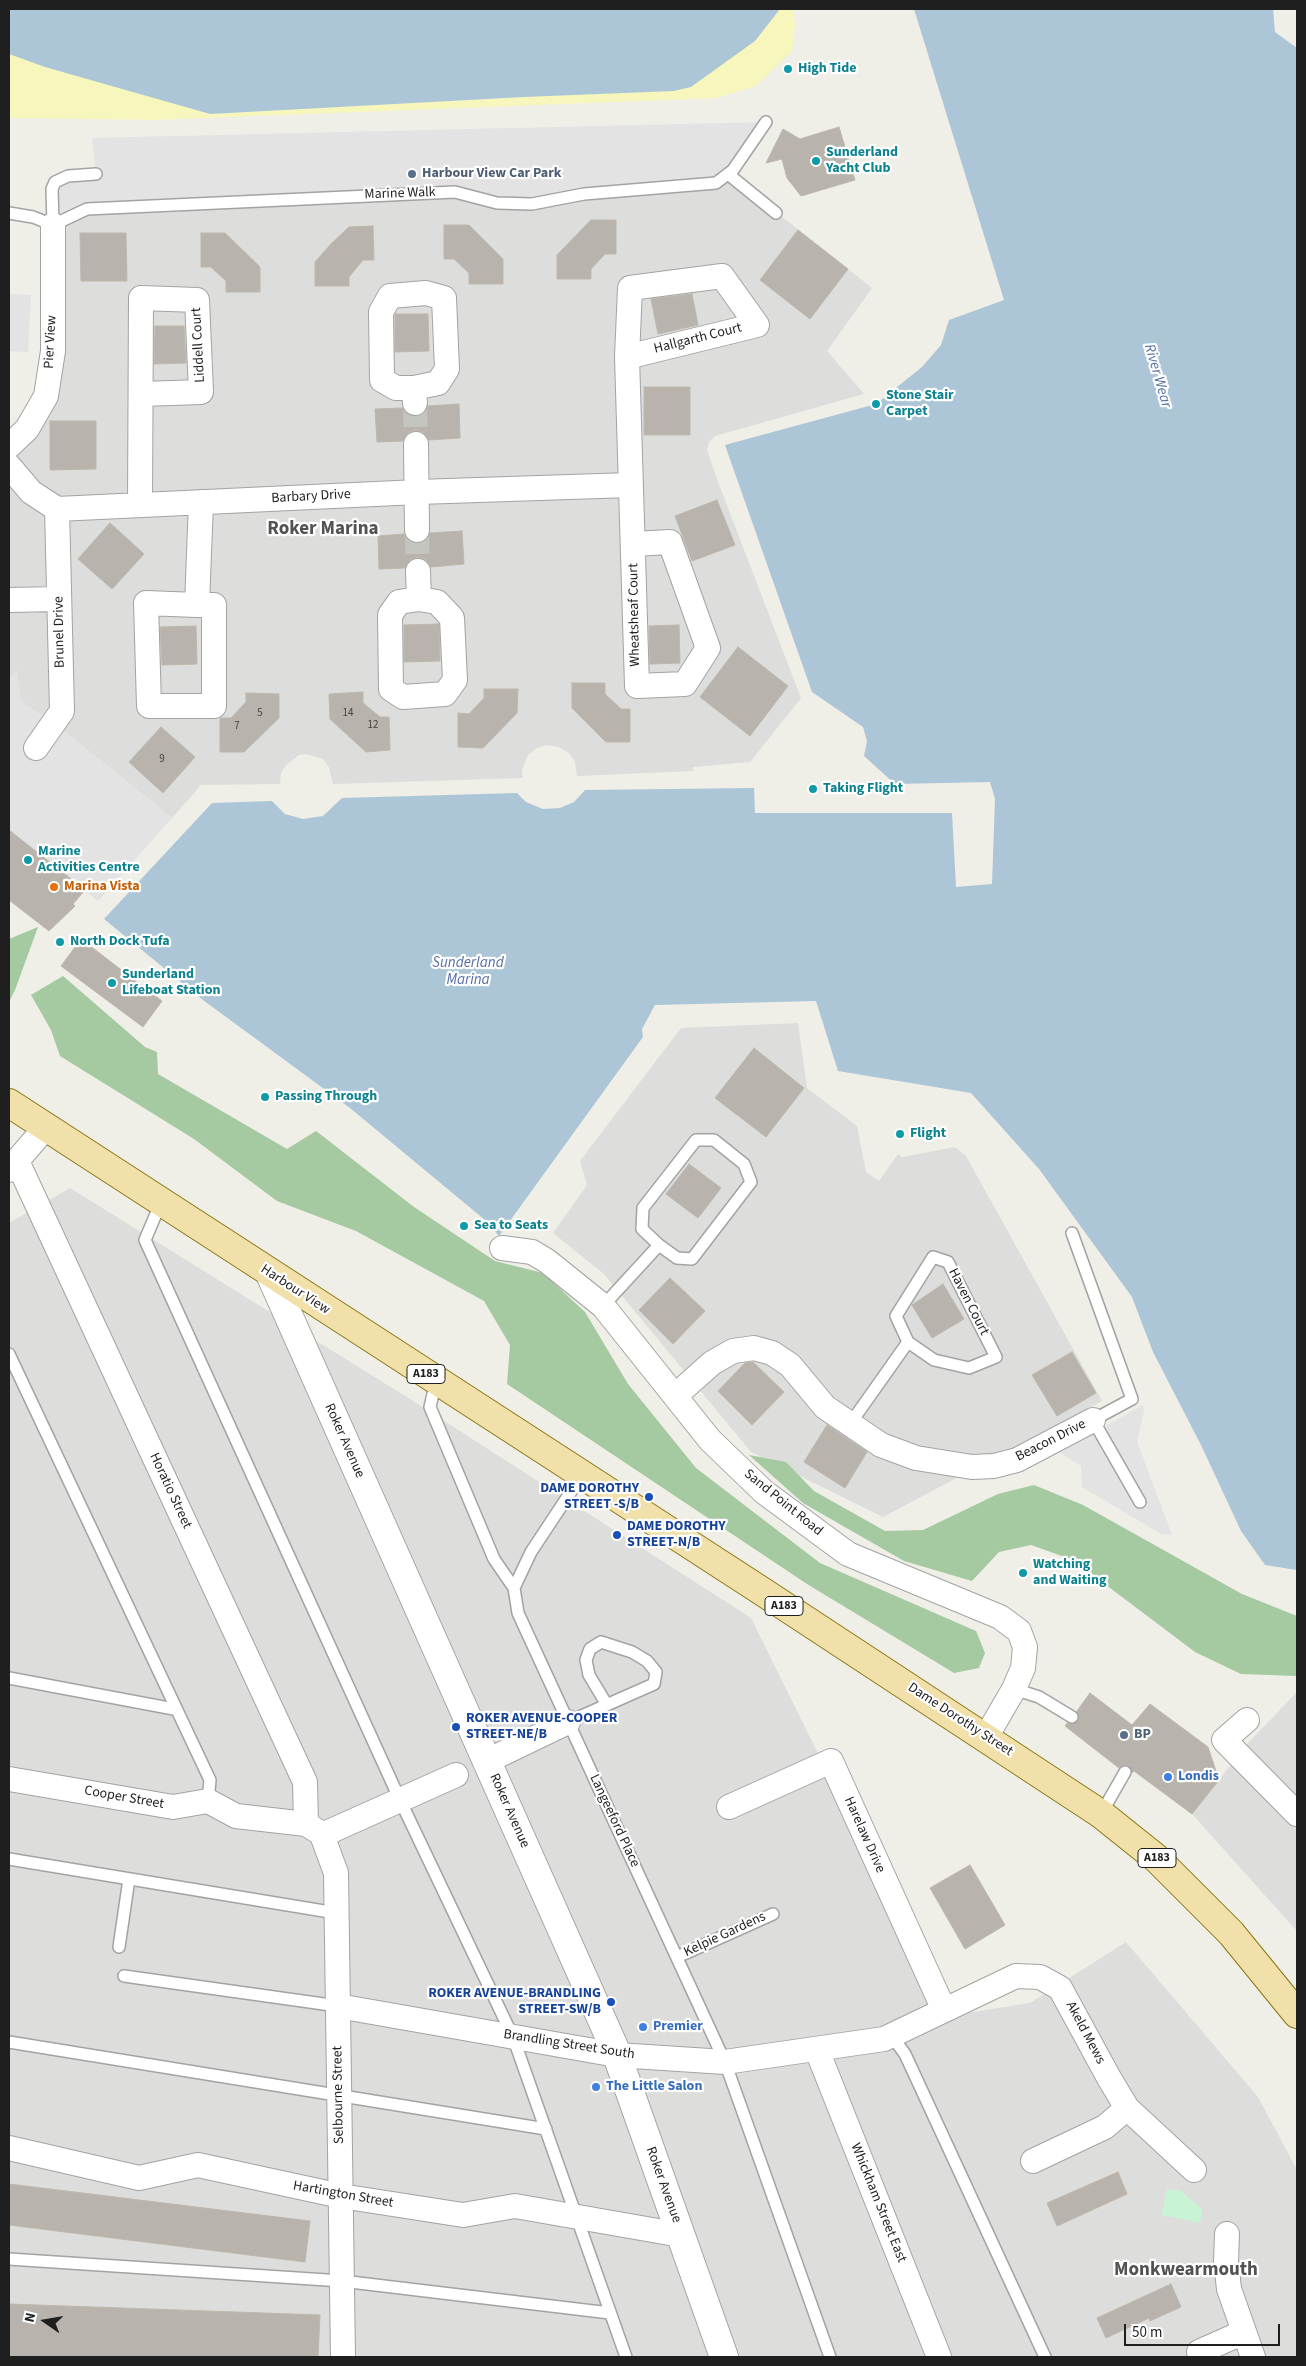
<!DOCTYPE html>
<style>
body{margin:0}
#map{position:relative;width:1306px;height:2366px;overflow:hidden;background:#efeee7;font-family:"Source Sans 3",sans-serif}
canvas{display:block}
.frame{position:absolute;inset:0;border:10px solid #1f1f1f;pointer-events:none}
.north{position:absolute;left:20px;top:2296px;width:50px;height:50px;-webkit-text-stroke:4px #fff;paint-order:stroke;rotate:283deg;font-size:14px;font-weight:700;line-height:20px;text-align:center;color:#1f1f1f}
.north::after{content:'';display:block;margin:auto;width:18px;height:22px;background:#1f1f1f;clip-path:polygon(50% 0,100% 100%,50% 72%,0 100%)}
.scale{position:absolute;left:1124px;top:2324px;width:156px;height:22px;box-sizing:border-box;border:2px solid #1f1f1f;border-top:0;padding-left:6px;font-size:15px;line-height:18px;white-space:nowrap;color:#1f1f1f;-webkit-text-stroke:4px #fff;paint-order:stroke}
</style>
<div id="map">
<canvas width="1306" height="2366"></canvas>
<div class="frame"></div>
<div class="north">N</div>
<div class="scale">50 m</div>
</div>
<script>
const ctx = document.querySelector('canvas').getContext('2d');
ctx.lineJoin = 'round';
function paint(path, color) { ctx.fillStyle = color; ctx.fill(path, 'evenodd'); }
const shape = rows => new Path2D(rows.map(r => 'M' + r).join(''));
function trace(path, color, width, dash) { ctx.strokeStyle = color; ctx.lineWidth = width; ctx.lineCap = dash ? 'butt' : 'round'; ctx.setLineDash(dash || []); ctx.stroke(path); }
function label(font, color, halo, rows, align = 'center') {
  ctx.font = font + ' "Source Sans 3",sans-serif'; ctx.lineWidth = 4.5; ctx.setLineDash([]); ctx.textBaseline = 'middle'; ctx.strokeStyle = halo; ctx.fillStyle = color; for (const [text, x, y, turn = 0] of rows) {
    ctx.save(); ctx.translate(x, y); ctx.rotate((+turn || 0) * Math.PI / 180); ctx.textAlign = isNaN(turn) ? turn : align; if (halo) ctx.strokeText(text, 0, 0); ctx.fillText(text, 0, 0); ctx.restore();
  }
}
const residential = shape([
 [728,174,872,288,827,351,864,394,715,436,709,442,707,450,718,482,801,698,750,762,693,767,693,771,577,776,575,762,570,754,559,747,546,745,537,748,528,755,522,770,523,778,333,784,329,767,323,759,306,754,299,755,286,765,281,773,280,784,201,785,172,818,70,736,21,701,16,672,9,680,9,446,46,396,53,225,87,209],
 [798,1023,807,1088,857,1126,866,1172,879,1181,898,1154,902,1157,955,1147,966,1156,1102,1401,883,1517,751,1452,604,1274,553,1233,587,1185,580,1161,681,1028],
 [70,1188,410,1399,751,1618,948,2016,1030,2003,1126,1942,1258,2097,1297,2170,1297,2357,9,2357,9,1223],
 [1297,1692,1297,1931,1192,1814,1249,1742]
]);
const forest = shape([
 [38,927,15,990,9,1002,9,939],
 [63,976,145,1047,157,1052,158,1074,287,1149,316,1131,414,1207,495,1261,543,1273,585,1312,628,1384,696,1468,820,1563,976,1631,985,1653,979,1668,954,1673,807,1584,507,1384,510,1345,484,1301,356,1231,277,1201,194,1139,60,1056,51,1030,31,995],
 [749,1455,786,1462,814,1491,885,1531,923,1530,998,1494,1034,1485,1083,1505,1242,1594,1297,1616,1297,1676,1241,1674,1195,1652,1073,1560,1031,1545,999,1552,972,1581,904,1561,803,1503]
]);
const sand = shape([
 [9,9,793,9,795,24,792,51,756,86,717,98,154,120,9,118]
]);
const park = shape([
 [1167,2189,1181,2191,1202,2209,1200,2223,1161,2215]
]);
const parking = shape([
 [766,122,716,183,532,204,455,192,87,209,53,225,55,182,96,174,92,138],
 [9,294,31,295,28,352,9,351],
 [17,671,21,701,70,736,172,818,98,901,9,830,9,680],
 [1143,1405,1144,1411,1137,1442,1172,1535,1161,1534,1082,1487,1081,1466,1059,1452]
]);
const water = shape([
 [9,9,780,9,755,41,691,87,674,91,524,97,210,114,45,67,9,54],
 [914,9,1273,9,1275,32,1297,48,1297,1570,1265,1565,1241,1531,1201,1445,1153,1352,1132,1297,1039,1169,971,1093,838,1071,816,1001,655,1005,642,1029,643,1037,499,1236,485,1220,350,1108,203,1000,104,919,212,803,272,801,285,814,303,819,323,816,342,798,517,793,526,802,543,809,560,808,574,802,585,790,754,788,755,813,952,813,956,887,992,884,995,799,990,782,895,784,864,756,867,741,863,727,812,692,725,445,876,404,922,367,941,345,949,320,1004,300]
]);
const building = shape([
 [839,127,855,180,801,196,787,178,782,159,766,163,783,129,800,139,839,127],
 [591,220,616,220,616,254,605,254,591,269,591,279,557,279,557,255,591,220],
 [444,225,469,225,503,259,503,284,469,284,469,273,454,259,444,259,444,225],
 [373,226,374,260,363,260,349,277,349,286,315,286,315,262,331,244,349,227,373,226],
 [798,230,848,269,810,319,760,280,798,230],
 [80,233,126,233,127,281,81,281,80,233],
 [201,233,225,233,260,267,260,292,226,292,226,281,211,267,201,267,201,233],
 [692,294,698,325,658,334,651,299,692,294],
 [395,314,428,314,429,351,395,352,395,314],
 [155,326,184,326,186,363,154,364,155,326],
 [644,387,690,387,690,435,644,435,644,387],
 [459,404,460,438,429,440,423,432,415,430,409,432,403,441,377,442,375,409,403,408,409,415,415,417,423,414,428,406,459,404],
 [50,421,96,421,96,469,50,470,50,421],
 [717,500,735,545,692,561,675,516,717,500],
 [110,523,144,554,112,589,78,559,110,523],
 [462,531,464,564,431,567,425,559,417,557,410,560,405,568,379,569,378,536,404,534,410,542,418,544,424,542,430,533,462,531],
 [439,624,440,661,404,662,404,625,439,624],
 [679,625,680,663,650,664,649,626,679,625],
 [196,626,197,664,162,665,160,627,196,626],
 [738,647,788,686,750,736,700,697,738,647],
 [572,683,605,683,605,694,621,709,630,709,630,742,606,742,572,708,572,683],
 [484,689,518,689,517,713,483,748,458,747,458,713,469,714,484,698,484,689],
 [363,692,363,703,380,717,389,717,390,750,366,752,330,719,329,694,363,692],
 [246,693,279,694,279,718,244,752,220,752,220,718,231,718,246,702,246,693],
 [161,727,195,757,163,793,129,762,161,727],
 [9,830,85,890,73,904,75,906,49,931,9,900,9,830],
 [81,939,162,1001,143,1027,61,966,81,939],
 [754,1048,804,1088,766,1137,715,1098,754,1048],
 [689,1164,721,1188,698,1218,666,1194,689,1164],
 [670,1278,705,1311,673,1344,639,1310,670,1278],
 [943,1284,964,1319,932,1338,912,1305,943,1284],
 [1072,1352,1096,1393,1057,1416,1032,1375,1072,1352],
 [753,1362,784,1392,752,1425,718,1391,745,1363,753,1362],
 [827,1425,867,1452,845,1488,804,1462,827,1425],
 [1090,1693,1132,1725,1150,1704,1208,1747,1219,1780,1192,1814,1134,1771,1132,1773,1129,1766,1124,1765,1119,1768,1065,1726,1067,1723,1072,1724,1078,1721,1079,1717,1077,1711,1090,1693],
 [970,1865,1005,1925,965,1949,930,1888,970,1865],
 [1118,2172,1127,2194,1057,2226,1047,2203,1118,2172],
 [9,2184,310,2221,305,2262,9,2225,9,2184],
 [1171,2284,1181,2307,1150,2321,1149,2318,1106,2338,1097,2318,1171,2284],
 [9,2304,320,2315,318,2357,9,2357,9,2304]
]);
const minorTunnel = shape([
 [415,403,416,444],
 [417,530,418,571]
]);
const service = shape([
 [728,174,776,213],
 [9,213,33,217,53,225,87,209,455,192,497,203,532,204,584,194,716,183,733,170,766,122],
 [53,225,52,189,55,182,68,176,96,174],
 [161,1202,145,1240,400,1800,513,2037,626,2357],
 [1072,1233,1132,1399,1093,1420,1140,1502],
 [603,1306,659,1245,642,1229,643,1208,696,1140,714,1140,744,1164,751,1182,692,1259,677,1258,659,1245],
 [9,1354,210,1780,208,1801],
 [436,1381,430,1407,494,1559,514,1588],
 [850,1424,908,1342,896,1316,933,1257,948,1262,996,1357,969,1368,934,1360,908,1342],
 [582,1475,531,1552,514,1588,518,1613,725,2062,830,2357],
 [9,1678,174,1709],
 [1014,1689,1039,1697,1072,1717],
 [568,1722,654,1684,656,1672,647,1661,632,1652,601,1642,590,1649,586,1660,589,1675,607,1705],
 [1101,1814,1125,1772],
 [9,1859,336,1913],
 [119,1947,129,1879],
 [677,1957,773,1914],
 [124,1976,338,2006],
 [891,2035,905,2054,1045,2357],
 [9,2042,546,2129],
 [9,2259,342,2281,610,2313]
]);
const minor = shape([
 [627,357,757,325,722,276,630,288,627,357,637,686,685,684,708,648,670,542,633,544],
 [414,388,438,383,447,369,444,298,426,293,390,296,381,312,382,380,396,388,414,388,415,403],
 [416,444,417,530],
 [9,446,27,429,46,396,53,351,53,225],
 [9,466,31,492,57,509,418,492,630,485],
 [140,505,141,298,197,300,201,392,141,394],
 [418,571,419,599],
 [419,599,437,602,452,618,455,680,445,694,403,697,391,689,390,615,399,602,419,599],
 [9,600,59,599],
 [197,605,146,603,149,706,214,706,214,605,197,605,201,502],
 [36,748,62,711,57,509],
 [17,1161,305,1782,306,1824],
 [9,1170,46,1127],
 [502,1248,532,1252,547,1261,603,1306,710,1440,764,1492,848,1554,1000,1617,1019,1631,1025,1647,1023,1668,1014,1689,986,1737],
 [675,1396,712,1363,733,1351,754,1348,772,1353,790,1365,825,1407,881,1445,916,1458,972,1467,994,1466,1017,1460,1093,1420],
 [1247,1720,1224,1740,1297,1814],
 [487,1761,568,1722],
 [9,1779,173,1807,208,1801,236,1816,306,1824,319,1832],
 [729,1807,831,1761,944,2010],
 [322,1835,336,1873,343,2357],
 [322,1835,456,1775],
 [338,2006,617,2055,725,2062,884,2039,1016,1976,1040,1977,1060,1988,1109,2078,1127,2108,1194,2170],
 [817,2050,939,2357],
 [9,2148,139,2178,198,2165,341,2196,463,2215,515,2206,681,2235],
 [1033,2161,1105,2127,1127,2108],
 [1227,2234,1226,2261,1229,2289,1253,2357],
 [1199,2352,1244,2332]
]);
const tertiary = shape([
 [270,1274,614,2047,724,2357]
]);
const primary = shape([
 [9,1103,757,1588,1101,1814,1156,1858,1231,1933,1297,2014]
]);
const markers = [
 [788,69,5,"#0f9aa8"],
 [816,161,5,"#0f9aa8"],
 [412,174,5,"#5c6f8a"],
 [876,404,5,"#0f9aa8"],
 [813,789,5,"#0f9aa8"],
 [28,860,5,"#0f9aa8"],
 [54,887,5,"#e8710a"],
 [60,942,5,"#0f9aa8"],
 [112,983,5,"#0f9aa8"],
 [265,1097,5,"#0f9aa8"],
 [900,1134,5,"#0f9aa8"],
 [464,1226,5,"#0f9aa8"],
 [649,1497,5,"#1a4fb4"],
 [617,1535,5,"#1a4fb4"],
 [1023,1573,5,"#0f9aa8"],
 [456,1727,5,"#1a4fb4"],
 [1124,1735,5,"#5c6f8a"],
 [1168,1777,5,"#3f7fe0"],
 [611,2002,5,"#1a4fb4"],
 [643,2027,5,"#3f7fe0"],
 [596,2087,5,"#3f7fe0"]
];
const numberNames = [
 ["5",260,714],
 ["14",348,714],
 ["12",373,726],
 ["7",237,727],
 ["9",162,760]
];
const shields = [
 [426,1374,38],
 [784,1606,38],
 [1157,1858,38]
];
const shieldNames = [
 ["A183",426,1374],
 ["A183",784,1606],
 ["A183",1157,1858]
];
const cultureNames = [
 ["High Tide",798,69],
 ["Sunderland",826,153],
 ["Yacht Club",826,169],
 ["Stone Stair",886,396],
 ["Carpet",886,412],
 ["Taking Flight",823,789],
 ["Marine",38,852],
 ["Activities Centre",38,868],
 ["North Dock Tufa",70,942],
 ["Sunderland",122,975],
 ["Lifeboat Station",122,991],
 ["Passing Through",275,1097],
 ["Flight",910,1134],
 ["Sea to Seats",474,1226],
 ["Watching",1033,1565],
 ["and Waiting",1033,1581]
];
const serviceNames = [
 ["Harbour View Car Park",422,174],
 ["BP",1134,1735]
];
const streetNames = [
 ["Marine Walk",400,194,-2],
 ["Hallgarth Court",698,339,-14],
 ["Pier View",51,342,-87],
 ["Liddell Court",199,345,-93],
 ["Barbary Drive",311,497,-3],
 ["Wheatsheaf Court",635,615,-91],
 ["Brunel Drive",60,632,-91],
 ["Harbour View",295,1290,33],
 ["Haven Court",968,1302,63],
 ["Roker Avenue",344,1441,66],
 ["Beacon Drive",1051,1441,-27],
 ["Horatio Street",170,1491,65],
 ["Sand Point Road",783,1503,39],
 ["Dame Dorothy Street",960,1720,33],
 ["Cooper Street",124,1798,10],
 ["Roker Avenue",509,1811,66],
 ["Langeeford Place",614,1821,65],
 ["Harelaw Drive",864,1835,66],
 ["Kelpie Gardens",725,1935,-25],
 ["Akeld Mews",1085,2033,62],
 ["Brandling Street South",569,2045,9],
 ["Selbourne Street",339,2095,-91],
 ["Roker Avenue",663,2185,70],
 ["Hartington Street",343,2195,10],
 ["Whickham Street East",878,2203,68]
];
const foodNames = [
 ["Marina Vista",64,887]
];
const transitNames = [
 ["DAME DOROTHY",639,1489],
 ["STREET -S/B",639,1505],
 ["DAME DOROTHY",627,1527,"left"],
 ["STREET-N/B",627,1543,"left"],
 ["ROKER AVENUE-COOPER",466,1719,"left"],
 ["STREET-NE/B",466,1735,"left"],
 ["ROKER AVENUE-BRANDLING",601,1994],
 ["STREET-SW/B",601,2010]
];
const shopNames = [
 ["Londis",1178,1777],
 ["Premier",653,2027],
 ["The Little Salon",606,2087]
];
const waterNames = [
 ["River Wear",1157,376,74],
 ["Sunderland",468,964],
 ["Marina",468,981]
];
const districtNames = [
 ["Roker Marina",323,530],
 ["Monkwearmouth",1186,2271]
];
paint(residential, '#dddddc');
paint(forest, '#a5c9a0');
paint(sand, '#f7f6bd');
paint(park, '#c9f3d5');
paint(parking, '#e3e3e3');
paint(water, '#acc6d7');
paint(building, '#b8b4ad');
trace(building, '#bfb7ab', 1);
trace(minorTunnel, '#c5c5bf', 24, [24, 12]);
trace(service, '#a3a3a3', 14);
trace(minor, '#a3a3a3', 26);
trace(tertiary, '#a3a3a3', 30);
trace(primary, '#897811', 30);
trace(service, '#fff', 11);
trace(minor, '#fff', 24);
trace(tertiary, '#fff', 28);
trace(primary, '#f1e0a9', 28);
for (const [x, y, r, color] of markers) { const dot = new Path2D(); dot.arc(x, y, r, 0, 2 * Math.PI); ctx.fillStyle = color; ctx.fill(dot); trace(dot, '#fff', 2); }
label('11px', '#454442', null, numberNames);
for (const [x, y, w] of shields) { const box = new Path2D(); box.roundRect(x - w / 2, y - 9.5, w, 19, 4); ctx.fillStyle = '#fff'; ctx.fill(box); trace(box, '#1f1f1f', 1); }
label('bold 12px', '#1f1f1f', null, shieldNames);
label('bold 14px', '#0d838f', '#fff', cultureNames, 'left');
label('bold 14px', '#4e5e75', '#fff', serviceNames, 'left');
label('14px', '#1f1f1f', '#fff', streetNames);
label('bold 14px', '#c56008', '#fff', foodNames, 'left');
label('bold 14px', '#164399', '#fff', transitNames, 'right');
label('bold 14px', '#366cbe', '#fff', shopNames, 'left');
label('italic 15px', '#566fa4', '#fff', waterNames);
label('bold 19px', '#525252', '#fff', districtNames);
</script>
